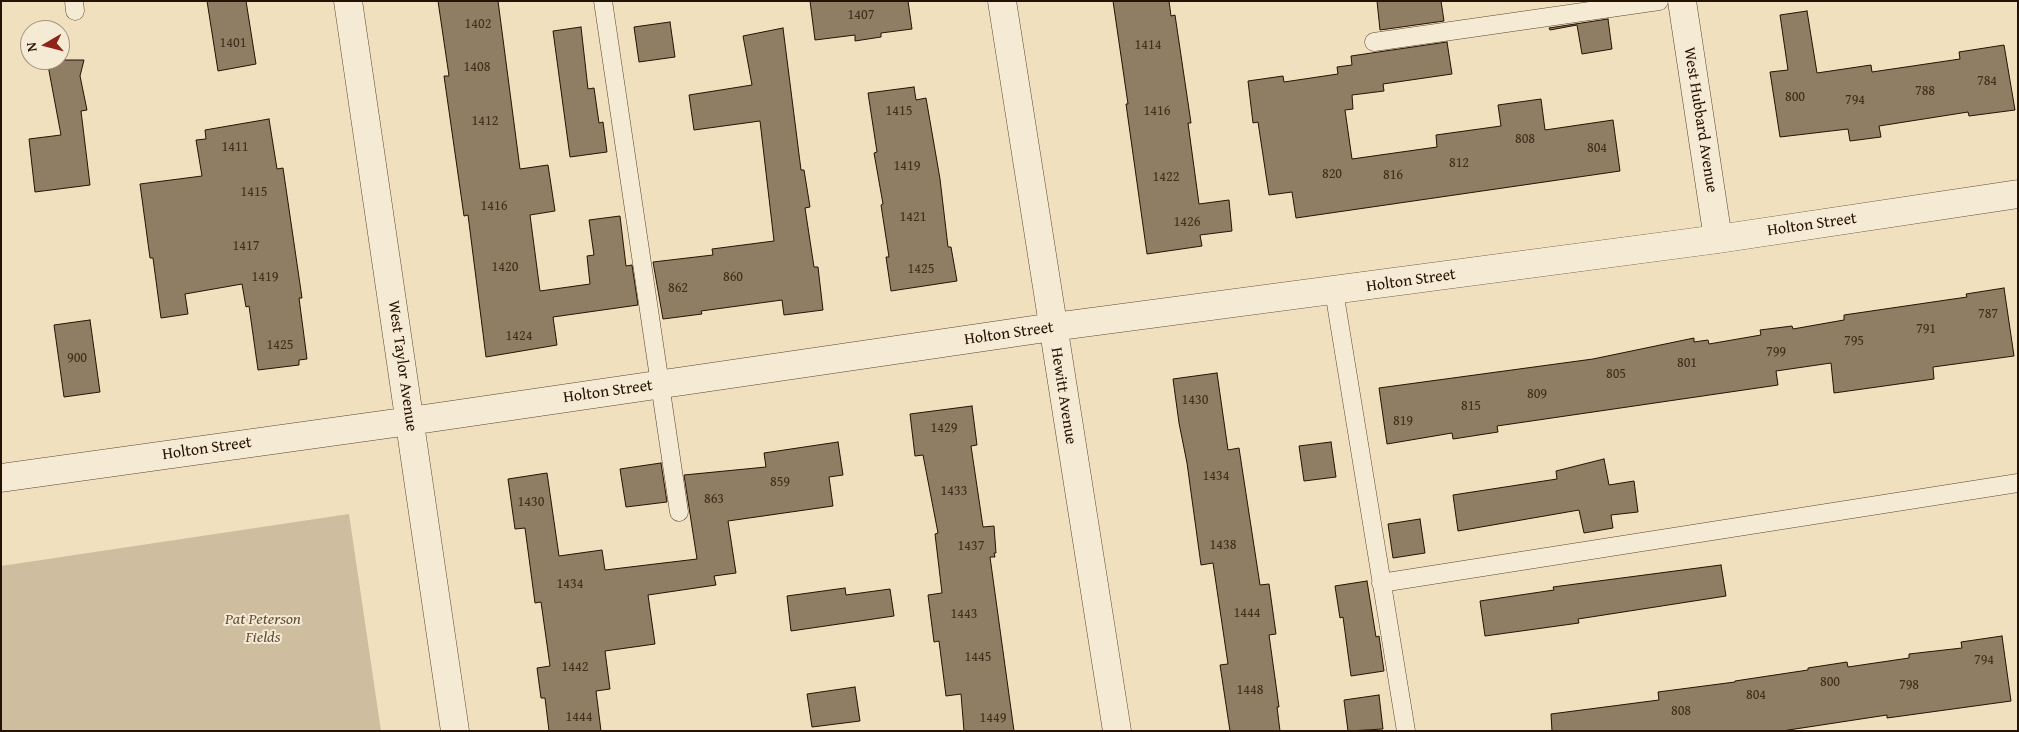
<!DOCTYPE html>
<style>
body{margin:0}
#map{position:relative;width:2019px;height:732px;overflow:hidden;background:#f0e0be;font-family:"Gentium Book Plus",serif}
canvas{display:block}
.frame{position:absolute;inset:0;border:2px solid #261202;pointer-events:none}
.north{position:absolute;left:20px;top:20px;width:50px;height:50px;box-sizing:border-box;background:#f5ebd5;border:1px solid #a29481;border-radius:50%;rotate:262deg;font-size:14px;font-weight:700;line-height:20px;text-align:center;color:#261202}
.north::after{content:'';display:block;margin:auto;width:18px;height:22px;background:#8f2418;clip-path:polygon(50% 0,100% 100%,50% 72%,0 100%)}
</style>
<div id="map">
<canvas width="2019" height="732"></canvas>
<div class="frame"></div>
<div class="north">N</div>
</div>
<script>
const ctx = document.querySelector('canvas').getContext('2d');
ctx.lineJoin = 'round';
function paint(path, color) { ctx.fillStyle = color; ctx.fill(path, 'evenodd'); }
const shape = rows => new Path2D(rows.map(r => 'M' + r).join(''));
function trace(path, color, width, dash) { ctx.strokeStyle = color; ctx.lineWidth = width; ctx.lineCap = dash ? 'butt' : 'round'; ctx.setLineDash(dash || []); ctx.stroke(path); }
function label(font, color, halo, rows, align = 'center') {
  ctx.font = font + ' "Gentium Book Plus",serif'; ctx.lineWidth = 4; ctx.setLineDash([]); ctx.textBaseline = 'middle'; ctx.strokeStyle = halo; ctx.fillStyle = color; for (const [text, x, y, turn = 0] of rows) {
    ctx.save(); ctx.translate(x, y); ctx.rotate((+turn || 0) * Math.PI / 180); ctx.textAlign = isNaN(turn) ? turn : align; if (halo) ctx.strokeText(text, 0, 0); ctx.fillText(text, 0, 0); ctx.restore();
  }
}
const green = shape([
 [349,514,381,731,1,731,1,566]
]);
const building = shape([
 [207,1,246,1,256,64,218,71,207,1],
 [438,1,498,1,520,169,548,165,555,211,530,215,540,291,590,284,587,256,594,255,589,220,620,216,626,266,632,265,638,305,553,317,557,345,486,357,468,215,464,216,444,76,449,76,438,1],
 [810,1,908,1,912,29,881,33,881,37,855,41,855,35,815,40,810,1],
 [1113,1,1169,1,1171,16,1175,15,1191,123,1188,123,1199,204,1229,200,1232,231,1200,235,1202,246,1147,254,1126,104,1128,104,1113,1],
 [1377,1,1441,1,1444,21,1380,30,1377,1],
 [1807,11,1817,73,1871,65,1872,72,1960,59,1959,52,2004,45,2015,110,1969,116,1968,112,1879,126,1881,137,1850,141,1848,129,1780,137,1770,72,1788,70,1780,15,1807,11],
 [1608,19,1612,49,1582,54,1577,25,1550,30,1549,28,1608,19],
 [670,22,675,57,639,62,634,27,670,22],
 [581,27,588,89,594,88,599,123,603,122,607,152,570,157,553,31,581,27],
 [783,28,801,170,804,170,810,207,805,208,814,267,818,267,823,310,784,315,782,300,701,311,702,314,663,319,653,262,713,255,712,249,774,241,760,121,694,130,689,95,752,85,743,36,783,28],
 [1447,42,1452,74,1383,84,1384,91,1352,95,1353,109,1345,110,1352,159,1437,147,1436,135,1501,126,1498,105,1541,99,1545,130,1613,120,1620,171,1296,218,1292,192,1269,195,1258,122,1253,123,1248,81,1283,76,1284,82,1338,74,1337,67,1352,65,1351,56,1447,42],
 [47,60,84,60,80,76,87,110,81,111,90,185,35,192,29,139,61,135,47,60],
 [914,87,916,100,926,98,940,179,948,247,951,247,957,281,891,291,886,257,889,257,881,205,883,204,874,153,877,152,868,93,914,87],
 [269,119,277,169,283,168,302,298,299,298,307,359,299,360,299,365,258,370,249,306,246,307,242,284,185,294,188,314,161,318,153,258,150,258,140,184,202,176,196,140,206,139,205,130,269,119],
 [2004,288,2014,356,1933,367,1934,379,1834,393,1831,363,1776,371,1778,385,1497,426,1498,432,1453,439,1452,433,1387,444,1379,388,1593,359,1694,338,1694,342,1708,340,1709,344,1761,335,1760,330,1792,326,1793,329,1844,320,1844,315,1967,297,1966,294,2004,288],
 [90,320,100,392,64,397,54,325,90,320],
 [1217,373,1228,450,1239,448,1260,585,1269,584,1276,634,1269,635,1279,707,1277,707,1280,731,1230,731,1220,665,1228,664,1213,563,1201,565,1187,463,1179,423,1173,379,1217,373],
 [972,406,977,445,971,446,983,527,994,526,996,553,994,553,995,557,990,557,1014,731,964,731,961,694,946,696,939,641,934,642,928,595,942,593,935,534,938,533,923,455,915,456,910,414,972,406],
 [838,442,843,475,829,477,833,506,728,521,736,573,714,576,716,585,648,595,655,644,605,651,610,689,596,691,601,731,549,731,545,698,541,698,537,668,550,666,541,602,535,603,525,528,515,529,508,479,547,473,559,556,602,550,605,570,697,559,684,475,766,467,764,453,838,442],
 [1331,442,1336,477,1304,481,1299,446,1331,442],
 [1604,459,1609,485,1634,481,1638,512,1611,515,1613,528,1584,533,1579,510,1458,531,1453,495,1557,479,1556,471,1604,459],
 [661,463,667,502,626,507,620,469,661,463],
 [1420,519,1425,553,1393,558,1388,524,1420,519],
 [1721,565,1726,596,1578,619,1579,623,1485,636,1480,601,1554,590,1553,587,1721,565],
 [1367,581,1376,637,1379,636,1384,671,1351,676,1343,617,1340,618,1335,586,1367,581],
 [845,588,846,595,890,589,894,616,791,631,787,596,845,588],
 [2002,636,2011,701,1887,718,1887,715,1782,731,1552,731,1551,714,1659,700,1658,692,1735,682,1735,681,1808,670,1808,668,1847,662,1848,667,1909,658,1909,654,1962,648,1961,642,2002,636],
 [855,687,860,721,812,727,807,694,855,687],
 [1379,695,1383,729,1348,731,1344,700,1379,695]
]);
const service = shape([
 [74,1,75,11],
 [603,1,679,512],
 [1374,42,1659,1],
 [1334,291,1406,731],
 [1381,583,2018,483]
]);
const minor = shape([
 [348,1,455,731],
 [1002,1,1117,731],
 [1682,1,1718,239],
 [1,478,410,421,1053,327,1718,239,2018,194]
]);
const numberNames = [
 ["1407",861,15],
 ["1402",478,24],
 ["1401",233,43],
 ["1414",1148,45],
 ["1408",477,67],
 ["784",1987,81],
 ["788",1925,91],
 ["800",1795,97],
 ["794",1855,100],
 ["1415",899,111],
 ["1416",1157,111],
 ["1412",485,121],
 ["808",1525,139],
 ["1411",235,147],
 ["804",1597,148],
 ["812",1459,163],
 ["1419",907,166],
 ["820",1332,174],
 ["816",1393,175],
 ["1422",1166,177],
 ["1415",254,192],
 ["1416",494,206],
 ["1421",913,217],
 ["1426",1187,222],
 ["1417",246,246],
 ["1420",505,267],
 ["1425",921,269],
 ["1419",265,277],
 ["860",733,277],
 ["862",678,288],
 ["787",1988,314],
 ["791",1926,329],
 ["1424",519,336],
 ["795",1854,341],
 ["1425",280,345],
 ["799",1776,352],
 ["900",77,358],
 ["801",1687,363],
 ["805",1616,374],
 ["809",1537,394],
 ["1430",1195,400],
 ["815",1471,406],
 ["819",1403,421],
 ["1429",944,428],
 ["1434",1216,476],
 ["859",780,482],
 ["1433",954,491],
 ["863",714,499],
 ["1430",531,502],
 ["1438",1223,545],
 ["1437",971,546],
 ["1434",570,584],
 ["1444",1247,613],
 ["1443",964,614],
 ["1445",978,657],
 ["794",1984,660],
 ["1442",575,667],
 ["800",1830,682],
 ["798",1909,685],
 ["1448",1250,690],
 ["804",1756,695],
 ["808",1681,711],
 ["1444",579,717],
 ["1449",993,718]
];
const streetNames = [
 ["West Hubbard Avenue",1700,120,81],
 ["Holton Street",1812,225,-8],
 ["Holton Street",1411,281,-8],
 ["Holton Street",1009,334,-8],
 ["West Taylor Avenue",402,366,82],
 ["Holton Street",608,392,-8],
 ["Hewitt Avenue",1063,396,81],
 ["Holton Street",207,449,-8]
];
const parkNames = [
 ["Pat Peterson",263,620],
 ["Fields",263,638]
];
paint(green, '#cebd9e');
paint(building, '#8f7d64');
trace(building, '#261202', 1);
trace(service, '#584631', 19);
trace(minor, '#584631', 29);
trace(service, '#f5ebd5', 18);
trace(minor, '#f5ebd5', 28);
label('14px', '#402d1a', null, numberNames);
label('16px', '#261202', '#f5ebd5', streetNames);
label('italic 16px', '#614e39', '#f5ebd5', parkNames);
</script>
